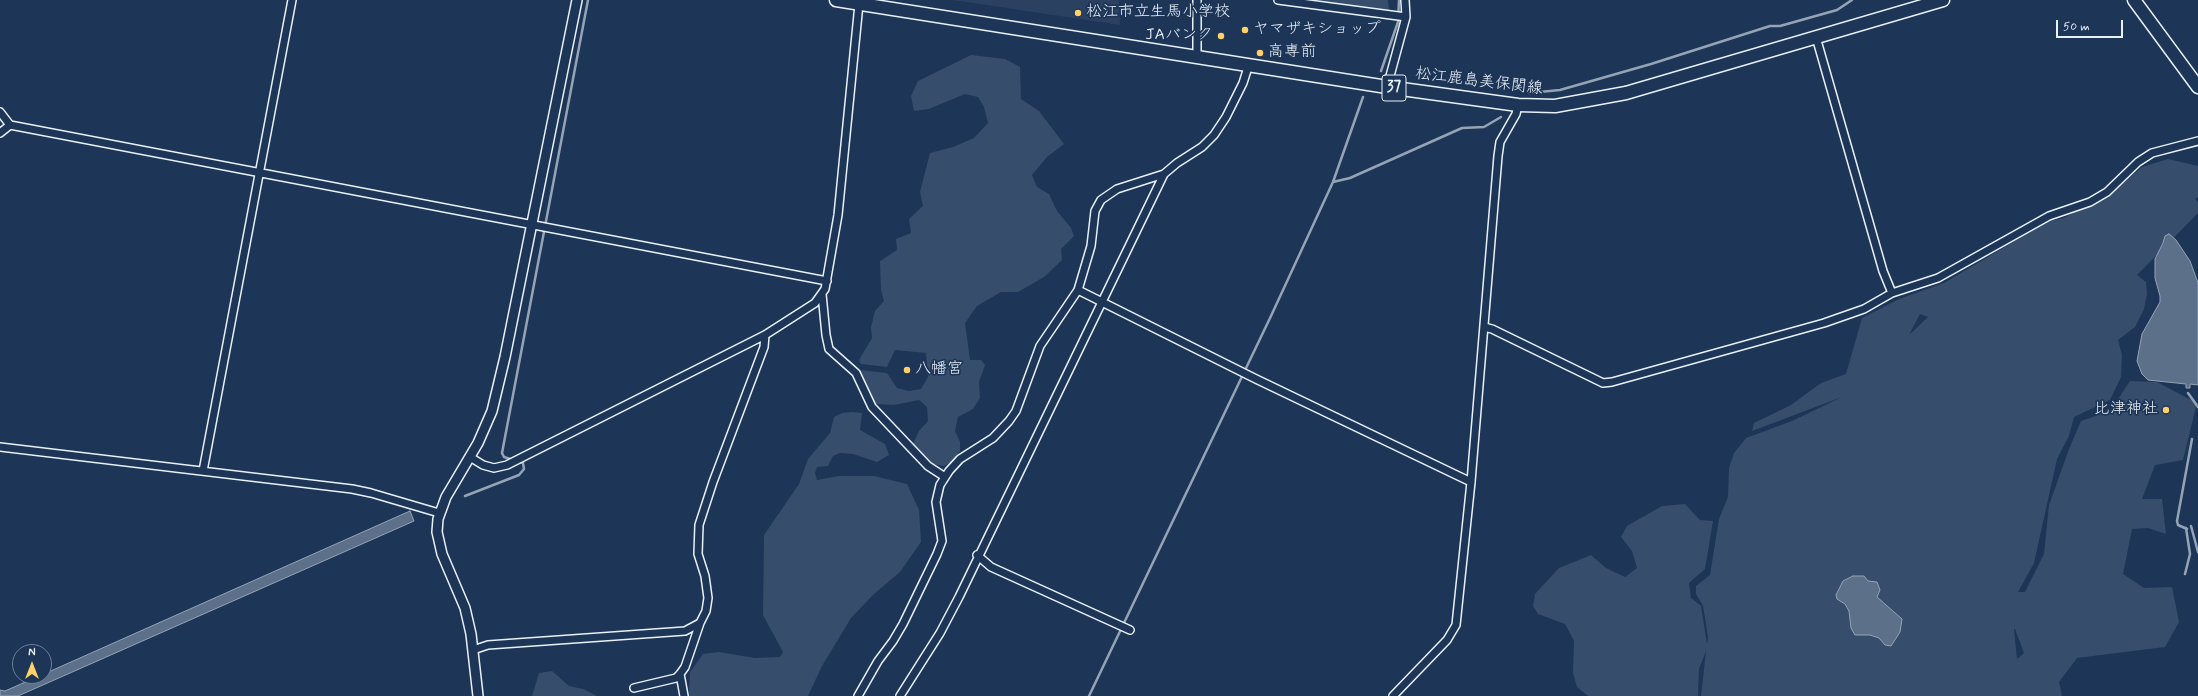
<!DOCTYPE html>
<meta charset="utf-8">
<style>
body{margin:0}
#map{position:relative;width:2198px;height:696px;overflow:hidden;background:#1d3557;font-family:Mynerve,sans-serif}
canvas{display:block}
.north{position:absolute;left:12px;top:644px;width:40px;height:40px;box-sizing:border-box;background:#1d3557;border:1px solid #6e8097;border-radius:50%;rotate:0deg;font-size:11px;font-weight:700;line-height:16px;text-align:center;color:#e8f1f8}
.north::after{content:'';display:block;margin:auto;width:14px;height:18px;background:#ffd166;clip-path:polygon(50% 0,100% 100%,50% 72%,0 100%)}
.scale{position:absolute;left:2056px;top:20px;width:67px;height:18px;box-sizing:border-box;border:2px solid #e8f1f8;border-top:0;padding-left:5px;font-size:12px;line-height:14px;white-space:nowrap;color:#e8f1f8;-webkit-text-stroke:3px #1d3557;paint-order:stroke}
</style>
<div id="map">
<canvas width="2198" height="696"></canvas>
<div class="north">N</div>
<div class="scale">50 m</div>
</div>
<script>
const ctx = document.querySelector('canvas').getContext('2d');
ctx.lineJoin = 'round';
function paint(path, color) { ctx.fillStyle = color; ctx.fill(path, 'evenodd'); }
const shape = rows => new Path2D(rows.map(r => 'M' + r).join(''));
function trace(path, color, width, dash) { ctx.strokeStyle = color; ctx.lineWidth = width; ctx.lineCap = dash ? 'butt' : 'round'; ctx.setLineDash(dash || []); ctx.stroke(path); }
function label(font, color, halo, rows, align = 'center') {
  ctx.font = font + ' Mynerve,"Klee One",sans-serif'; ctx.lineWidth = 3.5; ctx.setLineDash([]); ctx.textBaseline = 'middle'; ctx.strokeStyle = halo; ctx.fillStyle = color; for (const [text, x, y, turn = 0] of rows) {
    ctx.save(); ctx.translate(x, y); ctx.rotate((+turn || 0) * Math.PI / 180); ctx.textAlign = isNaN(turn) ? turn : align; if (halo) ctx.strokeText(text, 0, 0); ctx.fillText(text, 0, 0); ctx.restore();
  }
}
const built = shape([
 [953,0,1119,0,1120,25]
]);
const green = shape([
 [1310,0,1388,0,1389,12],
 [971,55,1005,59,1020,67,1021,99,1039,111,1064,144,1047,157,1032,175,1037,187,1049,194,1057,211,1071,228,1074,236,1061,249,1062,260,1044,277,1018,292,1001,292,977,306,965,323,970,360,981,360,985,365,979,382,980,398,973,409,958,417,955,431,960,442,960,451,953,461,944,466,933,464,913,444,919,431,928,421,927,407,919,400,894,405,876,404,859,374,860,370,887,373,897,388,909,391,921,389,928,377,926,353,895,350,887,367,861,364,859,360,872,338,871,327,875,311,884,301,881,290,880,261,897,250,896,239,911,233,909,219,923,206,920,192,930,153,953,147,974,138,988,123,984,107,978,97,965,94,929,109,914,111,911,96,918,81],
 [2168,159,2198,166,2198,197,2195,199,2198,202,2198,213,2137,275,2146,282,2147,294,2144,309,2135,327,2118,340,2122,355,2121,377,2110,400,2074,417,2069,436,2057,459,2034,563,2018,592,2025,592,2044,554,2049,505,2069,449,2081,421,2110,411,2130,381,2157,382,2197,403,2183,460,2155,465,2142,499,2162,499,2166,534,2148,528,2132,529,2123,574,2144,588,2172,587,2179,622,2165,647,2077,658,2059,682,2062,696,1701,696,1706,651,1699,669,1698,696,1588,696,1577,687,1573,673,1574,641,1565,624,1538,614,1533,606,1535,594,1559,568,1591,555,1606,568,1625,577,1637,568,1632,551,1621,537,1627,526,1662,506,1685,504,1700,520,1713,521,1705,569,1689,583,1691,598,1701,606,1707,644,1708,637,1703,606,1696,594,1696,586,1710,575,1719,519,1728,497,1729,468,1734,453,1746,438,1792,421,1842,397,1752,431,1754,423,1791,405,1821,383,1846,374,1862,318,1899,299,1944,283,2047,222,2064,218,2115,190,2142,167],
 [1920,314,1928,317,1910,334,1910,333],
 [2015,629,2024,653,2017,659,2014,629],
 [852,412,862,413,860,430,885,444,889,455,877,462,853,454,840,453,833,456,828,466,817,467,815,473,817,480,839,476,874,476,907,484,919,510,921,542,900,572,874,594,851,618,822,666,808,696,689,696,690,672,703,654,719,652,755,658,780,657,783,652,763,615,764,535,799,484,808,459,830,433,834,417,842,413],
 [552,671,569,686,583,689,597,696,532,696,539,673]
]);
const water = shape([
 [2169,234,2176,240,2190,261,2198,283,2198,385,2190,384,2190,388,2186,388,2186,384,2148,380,2142,374,2137,361,2142,334,2160,302,2160,296,2155,278,2155,259,2163,243,2165,236,2169,234],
 [410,511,414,521,18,696,0,696,0,690,5,691,39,676,44,676,44,674,410,511],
 [1853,576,1864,576,1868,581,1877,582,1880,590,1877,597,1902,619,1900,632,1891,646,1885,645,1879,638,1870,635,1855,635,1851,628,1849,611,1845,604,1837,599,1836,595,1843,581,1853,576]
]);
const stream = shape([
 [1381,71,1398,22,1399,0],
 [1529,93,1560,90,1651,64,1770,26,1780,26,1837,10,1852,0],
 [1333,182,1363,97],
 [2188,393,2198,407],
 [513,460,504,457,502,453,588,0],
 [465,496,519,475,524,469,523,463,518,461],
 [2191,526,2198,552],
 [2187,529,2178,525,2177,521,2192,439],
 [2185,574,2190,554,2186,528],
 [1089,696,1271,316,1333,182,1350,178,1462,128,1484,127,1501,117]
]);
const minor = shape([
 [1197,0,1197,56],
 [1278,0,1406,17],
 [1816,37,1883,271,1892,293],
 [1387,87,1406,17,1405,0],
 [0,112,10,125,827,281],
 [0,133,10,125],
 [1078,290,1256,379,1471,482],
 [822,294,826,335,829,349,856,373,872,407,928,466,945,477],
 [1484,327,1492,329,1603,383,1612,382,1824,323,1864,309,1892,293,1938,278,2049,216,2090,202,2107,192,2138,162,2152,153,2198,141],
 [0,447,352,489,371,493,439,513],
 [470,457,483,465,494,468,507,465,765,335,815,303,825,289,838,215,859,4],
 [203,471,292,0],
 [977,555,991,567,1130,630],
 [473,650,488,645,685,631,700,623,706,611,708,598,705,576,698,554,699,525,713,482,764,347,765,335],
 [680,674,684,696],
 [634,688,676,678,680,674,685,667,700,623],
 [858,696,878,661,893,641,903,624,937,554,942,541,936,502,940,485,949,471,960,459,993,438,1009,421,1016,411,1040,346,1078,290,1091,246,1095,211,1101,200,1117,189,1164,174],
 [900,696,940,633,959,597,1164,174,1177,163,1202,147,1214,135,1226,117,1243,83,1249,64],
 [1393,696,1447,640,1456,625,1471,482,1498,156,1500,142,1516,114,1518,105]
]);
const tertiary = shape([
 [478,696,471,634,465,608,442,554,437,532,438,519,446,497,478,443,492,411,505,357,577,0]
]);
const primary = shape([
 [836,0,1387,87,1518,105,1555,106,1626,93,1943,0],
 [2134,0,2198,87]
]);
const markers = [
 [1078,13,4,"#ffd166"],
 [1245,30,4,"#ffd166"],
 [1221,36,4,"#ffd166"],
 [1260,53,4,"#ffd166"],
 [907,370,4,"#ffd166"],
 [2166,410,4,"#ffd166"]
];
const shields = [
 [1394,88,24]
];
const shieldNames = [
 ["37",1394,88]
];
const poiNames = [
 ["松江市立生馬小学校",1086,13],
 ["ヤマザキショップ",1253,30],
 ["JAバンク",1213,36,"right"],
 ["高専前",1268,53],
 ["八幡宮",915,370],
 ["比津神社",2158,410,"right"]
];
const streetNames = [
 ["松江鹿島美保関線",1479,82,7]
];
paint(built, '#2a4162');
paint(green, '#374d6c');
paint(water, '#5d7089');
trace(water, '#95a4b5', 1);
trace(stream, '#95a4b5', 2.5);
trace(minor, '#e8f1f8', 10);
trace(tertiary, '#e8f1f8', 12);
trace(primary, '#e8f1f8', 15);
trace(minor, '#1d3557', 7);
trace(tertiary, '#1d3557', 9);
trace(primary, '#1d3557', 12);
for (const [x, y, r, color] of markers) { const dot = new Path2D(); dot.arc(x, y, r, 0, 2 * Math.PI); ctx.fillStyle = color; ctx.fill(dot); trace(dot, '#1d3557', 1.5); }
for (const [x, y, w] of shields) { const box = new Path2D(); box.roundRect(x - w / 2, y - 13, w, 26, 3); ctx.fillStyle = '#1d3557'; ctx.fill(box); trace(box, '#e8f1f8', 1); }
label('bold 15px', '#e8f1f8', null, shieldNames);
label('16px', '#e8f1f8', '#1d3557', poiNames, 'left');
label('16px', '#e8f1f8', '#1d3557', streetNames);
</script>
